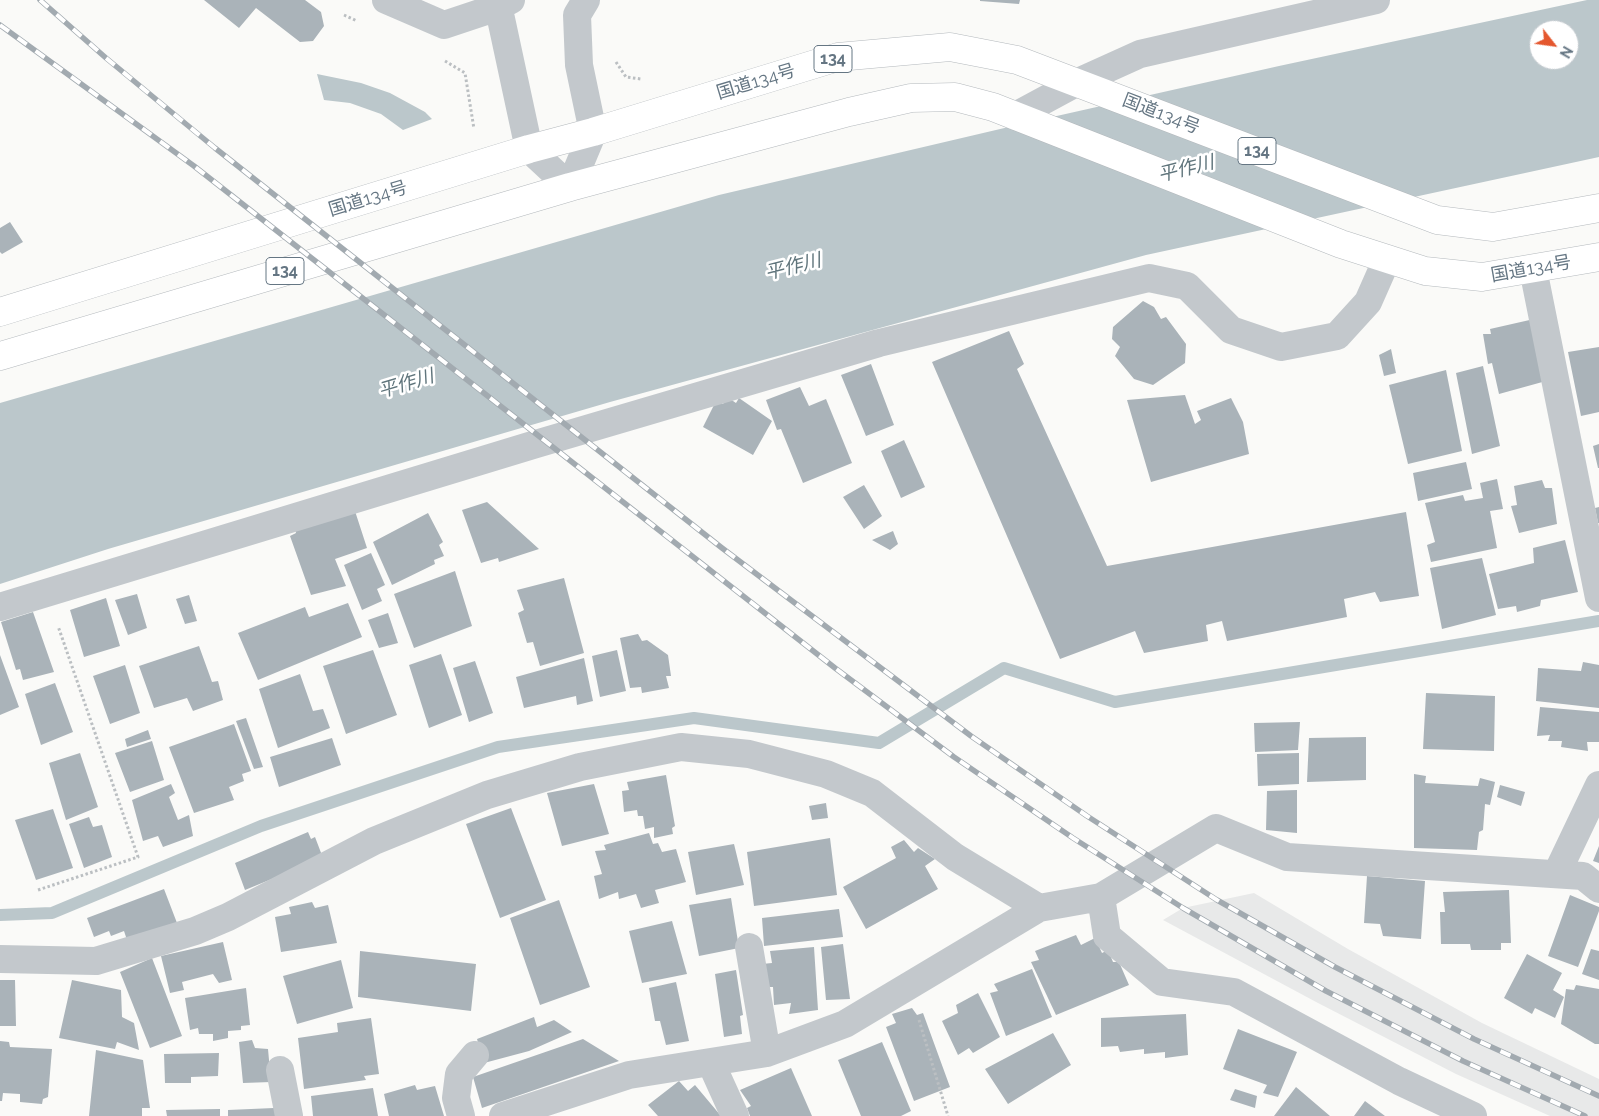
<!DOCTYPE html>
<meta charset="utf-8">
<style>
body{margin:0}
#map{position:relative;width:1599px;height:1116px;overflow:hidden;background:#fafaf8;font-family:Raleway,sans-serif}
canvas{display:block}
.north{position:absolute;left:1529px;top:20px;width:50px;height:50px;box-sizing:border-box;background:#fff;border:1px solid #c1c8cd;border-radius:50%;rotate:120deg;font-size:14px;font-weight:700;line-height:20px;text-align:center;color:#657683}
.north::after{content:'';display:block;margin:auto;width:18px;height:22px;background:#e4572e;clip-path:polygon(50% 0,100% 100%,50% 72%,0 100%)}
</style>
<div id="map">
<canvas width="1599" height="1116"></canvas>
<div class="north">N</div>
</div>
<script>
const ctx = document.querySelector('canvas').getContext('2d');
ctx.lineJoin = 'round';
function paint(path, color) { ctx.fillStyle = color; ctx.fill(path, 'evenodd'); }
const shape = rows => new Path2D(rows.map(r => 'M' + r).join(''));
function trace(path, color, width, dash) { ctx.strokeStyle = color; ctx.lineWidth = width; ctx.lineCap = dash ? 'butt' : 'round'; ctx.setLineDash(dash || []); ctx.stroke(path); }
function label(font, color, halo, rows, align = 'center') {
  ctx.font = font + ' Raleway,"Noto Sans JP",sans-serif'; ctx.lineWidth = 5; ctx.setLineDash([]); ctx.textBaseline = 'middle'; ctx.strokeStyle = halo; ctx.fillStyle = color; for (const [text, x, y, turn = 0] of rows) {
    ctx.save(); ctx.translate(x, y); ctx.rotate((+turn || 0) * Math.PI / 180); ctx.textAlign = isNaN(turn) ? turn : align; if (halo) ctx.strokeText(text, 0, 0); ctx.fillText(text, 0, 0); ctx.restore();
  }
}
const built = shape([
 [1254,893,1348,949,1482,1023,1599,1079,1599,1116,1550,1116,1456,1074,1318,1003,1163,920,1183,908]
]);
const water = shape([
 [1587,0,1599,0,1599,157,1146,255,610,402,108,549,0,584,0,403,719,195,1030,122,1279,66],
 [1539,30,1569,30,1569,60,1539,60],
 [317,74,361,83,390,93,425,112,432,119,403,130,381,114,350,103,324,100]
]);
const stream = shape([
 [0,915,52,913,261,826,498,747,694,718,879,743,1004,668,1115,702,1599,621]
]);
const building = shape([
 [204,0,305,0,321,12,324,26,313,41,300,42,256,8,239,28],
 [980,0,1020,0,1019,4,980,1],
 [10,222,23,242,2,254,0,252,0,228],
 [1143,301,1154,307,1161,319,1166,317,1186,344,1185,363,1153,385,1134,379,1115,356,1120,347,1112,339,1113,327],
 [1534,319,1546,381,1499,394,1492,363,1488,364,1483,334,1491,334,1490,329],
 [1009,331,1024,364,1017,369,1107,566,1406,512,1419,596,1380,602,1375,592,1344,599,1347,617,1227,641,1222,621,1206,625,1208,641,1144,653,1135,631,1060,659,932,362],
 [1599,347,1599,412,1581,416,1568,352],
 [1391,349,1396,373,1384,376,1379,355],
 [871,364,894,425,866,436,841,375],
 [1483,366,1500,446,1472,454,1456,373],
 [1446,370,1462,451,1408,464,1389,385],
 [800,387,809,406,826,399,852,463,803,483,781,429,777,430,766,400],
 [1185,395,1195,424,1201,420,1197,411,1231,398,1243,422,1249,454,1151,482,1127,400],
 [727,397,736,403,739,398,772,421,753,455,703,427,716,401,723,404],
 [904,440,925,487,901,498,881,451],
 [1599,444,1599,468,1598,468,1593,446],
 [1466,462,1472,489,1418,501,1413,473],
 [1497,479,1503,509,1490,511,1497,548,1431,562,1427,545,1435,542,1425,503,1463,495,1465,501,1483,498,1480,483],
 [1542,480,1545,488,1552,488,1557,524,1519,533,1511,506,1517,505,1514,486],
 [864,485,882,516,864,529,843,497],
 [487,502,539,549,499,562,498,558,481,563,462,510],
 [1599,507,1599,523,1598,523,1595,508],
 [354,508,367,548,335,559,346,586,311,595,290,536,296,533,295,529],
 [428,513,443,542,439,545,444,556,434,560,435,564,392,585,373,542],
 [893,531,898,544,890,550,872,540],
 [1565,540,1578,592,1541,600,1540,606,1517,612,1516,606,1498,609,1489,574,1534,563,1533,548],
 [371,553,385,585,377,589,382,601,362,610,344,565],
 [1482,558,1496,615,1442,629,1430,568],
 [455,571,472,626,414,648,394,594],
 [564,578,584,653,540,666,533,642,527,643,518,613,524,610,517,590],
 [137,594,147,628,128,635,115,600],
 [189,595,197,621,185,624,176,599],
 [106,598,120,646,84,657,70,610],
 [348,603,362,637,258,680,238,633,305,607,309,617],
 [33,612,54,672,23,680,20,669,16,670,1,622],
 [388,613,398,643,379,648,368,620],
 [638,634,642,641,647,640,668,655,671,676,666,676,669,688,642,693,641,687,630,688,620,638],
 [199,646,212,682,218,681,223,700,193,711,187,698,154,708,139,666],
 [373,650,397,715,346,734,323,666],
 [617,650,626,691,600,697,592,656],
 [441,654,462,715,429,728,409,665],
 [0,655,19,707,0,715],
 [584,658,593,701,577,705,576,696,524,708,516,677],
 [475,661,493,713,469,722,453,668],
 [1583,662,1599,665,1599,708,1536,701,1538,668,1581,671],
 [125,665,140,713,110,724,93,676],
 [300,674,313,711,323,709,330,728,278,748,259,689],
 [55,683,73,732,41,745,25,694],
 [1426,693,1495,696,1494,751,1423,749],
 [1540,707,1599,712,1599,742,1587,742,1588,751,1561,747,1562,741,1548,741,1550,735,1537,736],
 [246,718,263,767,254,769,236,721],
 [1300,722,1298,750,1255,752,1254,723],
 [234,724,251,771,242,774,244,781,229,787,234,800,194,813,169,747],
 [148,730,151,739,127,747,125,739],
 [1366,737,1366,780,1307,782,1309,738],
 [332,738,341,765,279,787,270,757],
 [152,741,164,780,130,792,115,753],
 [80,753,98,807,66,820,49,763],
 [1299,753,1299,784,1258,786,1257,754],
 [1414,774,1426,776,1425,783,1478,786,1480,778,1495,782,1490,805,1485,804,1483,830,1479,832,1477,850,1414,848],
 [666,775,675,826,672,828,673,834,654,838,654,827,645,829,643,816,638,816,637,810,624,812,622,791,629,790,627,782],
 [171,784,175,793,169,797,178,820,189,815,193,836,163,847,158,836,143,841,132,800],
 [594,784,609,834,562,846,547,793],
 [1500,785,1525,792,1521,806,1497,797],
 [1297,790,1297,833,1266,830,1267,791],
 [826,803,828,818,812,820,809,806],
 [511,808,546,900,500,918,466,824],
 [53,809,73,868,36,880,15,820],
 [89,817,93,827,102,825,112,857,84,868,69,824],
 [308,832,311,839,315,837,323,858,245,890,235,863],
 [649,833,653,844,658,843,662,852,676,849,686,882,655,890,659,903,641,908,636,894,619,899,618,892,599,899,594,876,602,874,595,851,606,850,604,845],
 [830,838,837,895,754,906,747,852],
 [904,840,914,852,918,848,935,859,925,866,938,889,866,929,843,887,896,858,891,847],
 [734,844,744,885,696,895,688,852],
 [1599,846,1599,863,1593,861],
 [1367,876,1425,881,1421,939,1383,936,1380,924,1364,923],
 [164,889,177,923,128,943,124,931,111,936,109,931,94,937,87,918],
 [1509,890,1511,943,1501,943,1501,950,1471,950,1470,944,1441,944,1440,912,1445,912,1443,892],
 [1570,895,1599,907,1599,911,1578,967,1548,956],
 [731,898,739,948,699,956,689,905],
 [559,900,590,987,540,1005,510,918],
 [312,902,315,908,328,905,337,943,281,952,275,917,291,914,289,907],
 [839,909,843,937,764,946,762,918],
 [672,921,687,974,642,983,629,931],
 [1076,935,1081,945,1095,938,1102,953,1108,950,1113,962,1119,962,1129,985,1056,1015,1031,962,1039,960,1035,951],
 [223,942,232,980,219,983,213,974,182,982,184,990,170,993,161,956],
 [843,944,850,999,826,1000,821,947],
 [814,947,818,1010,789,1014,791,1003,774,1005,773,987,765,987,762,964,772,963,770,951],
 [1591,949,1599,951,1599,980,1582,974],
 [360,951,476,964,471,1011,358,997],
 [1527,954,1562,973,1553,990,1564,997,1555,1018,1535,1008,1532,1014,1504,998],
 [152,958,182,1036,150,1048,120,972],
 [341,960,353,1008,297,1024,283,976],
 [1032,969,1052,1017,1006,1036,990,993,998,991,994,984],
 [736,970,743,1015,740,1016,742,1034,724,1037,715,974],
 [0,980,15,980,16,1026,0,1026],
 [72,980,121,990,122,1017,134,1023,139,1050,117,1042,115,1049,59,1038],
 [676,982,689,1041,666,1045,660,1021,655,1021,649,988],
 [1576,985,1599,989,1599,1044,1595,1044,1561,1024,1566,989,1574,990],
 [246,988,250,1025,241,1026,241,1030,228,1031,228,1038,213,1041,213,1034,199,1034,198,1028,190,1030,185,998],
 [978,993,1000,1037,973,1053,969,1048,958,1055,942,1021,958,1013,956,1005],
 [912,1008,917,1015,923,1013,950,1087,914,1101,886,1027,896,1023,892,1014],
 [1186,1014,1188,1055,1165,1058,1165,1052,1144,1054,1144,1049,1120,1052,1118,1046,1101,1047,1101,1018],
 [534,1017,537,1027,554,1020,572,1032,529,1051,484,1063,477,1039],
 [371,1018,379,1074,364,1076,366,1080,304,1089,298,1038,338,1032,337,1023],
 [1238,1029,1297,1052,1278,1097,1263,1093,1267,1085,1223,1069],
 [1053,1033,1071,1065,1008,1104,985,1069],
 [583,1039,619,1061,482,1108,473,1077],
 [252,1040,255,1048,268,1049,271,1082,243,1083,239,1042],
 [0,1041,9,1042,10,1047,52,1049,48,1097,43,1099,42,1104,20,1102,20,1094,3,1093,2,1101,0,1101],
 [882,1042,911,1111,901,1116,861,1116,838,1060],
 [96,1050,143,1060,150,1108,142,1108,142,1116,89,1116],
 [219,1053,218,1076,191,1077,191,1083,165,1083,164,1054],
 [791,1068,812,1116,750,1116,747,1108,751,1106,740,1090],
 [679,1081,688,1091,695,1085,721,1116,658,1116,648,1105],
 [415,1085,417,1090,435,1086,444,1116,389,1116,384,1094],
 [1296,1087,1330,1116,1274,1116],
 [373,1088,378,1116,313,1116,311,1096],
 [1235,1089,1257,1096,1255,1108,1230,1100],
 [1365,1101,1385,1116,1354,1116],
 [274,1108,276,1116,228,1116,228,1110],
 [220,1109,220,1116,167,1116,166,1110]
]);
const path = shape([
 [344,15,357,21],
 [445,61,465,73,474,129],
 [616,62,626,77,641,79],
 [38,890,138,857,58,626],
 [919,1020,948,1116]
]);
const minor = shape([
 [386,0,444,25,498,7,511,0],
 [497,0,529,149,570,187,593,132,579,65,577,15,586,0],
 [1015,116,1078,82,1140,54,1376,0],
 [1533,269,1599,598],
 [0,607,536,444,879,343,1149,278,1187,286,1231,330,1281,347,1337,336,1368,302,1387,259],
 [1557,873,1599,785],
 [1101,897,1107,936,1162,982,1234,992,1399,1081,1473,1116],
 [749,947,767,1053],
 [0,959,96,961,195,931,228,917,374,841,487,795,580,767,681,747,749,754,826,774,872,793,955,857,1039,908],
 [711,1063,735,1116],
 [280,1070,289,1116],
 [461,1116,456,1098,459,1074,475,1055],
 [503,1116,629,1075,767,1053,845,1024,1039,908,1101,897,1216,828,1287,857,1583,876,1599,889]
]);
const highway = shape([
 [0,312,529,149,593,132,838,57,950,47,1017,60,1437,220,1493,227,1599,208],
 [0,356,570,187,849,112,911,98,955,97,993,107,1341,244,1425,271,1482,277,1599,257]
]);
const rail = shape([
 [40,0,106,58,215,148,722,548,971,736,1087,816,1217,900,1335,967,1474,1039,1599,1096],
 [0,25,194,166,835,668,954,757,1073,838,1183,908,1326,991,1463,1061,1585,1116]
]);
const shields = [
 [833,59,38],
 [1257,151,38],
 [285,271,38]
];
const shieldNames = [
 ["134",833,59],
 ["134",1257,151],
 ["134",285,271]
];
const streetNames = [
 ["国道134号",756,82,-17],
 ["国道134号",1161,114,21],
 ["国道134号",368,199,-17],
 ["国道134号",1531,269,-10]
];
const waterNames = [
 ["平作川",1186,169,-14],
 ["平作川",793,267,-14],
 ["平作川",406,384,-17]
];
paint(built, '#e8e9e9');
paint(water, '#bbc7cb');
trace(stream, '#bbc7cb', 12);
paint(building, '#aab3b9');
trace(highway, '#b4b9bd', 29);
trace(path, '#bbbfc2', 3, [2.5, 2.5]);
trace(minor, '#c3c8cc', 28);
trace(highway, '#fff', 28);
trace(rail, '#a2aab0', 5.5);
trace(rail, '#fff', 4, [11]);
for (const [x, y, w] of shields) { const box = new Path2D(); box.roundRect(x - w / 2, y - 13.5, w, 27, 4); ctx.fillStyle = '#fff'; ctx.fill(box); trace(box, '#657683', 1); }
label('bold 16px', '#657683', null, shieldNames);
label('18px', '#657683', '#fff', streetNames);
label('italic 19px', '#60757c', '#fff', waterNames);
</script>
